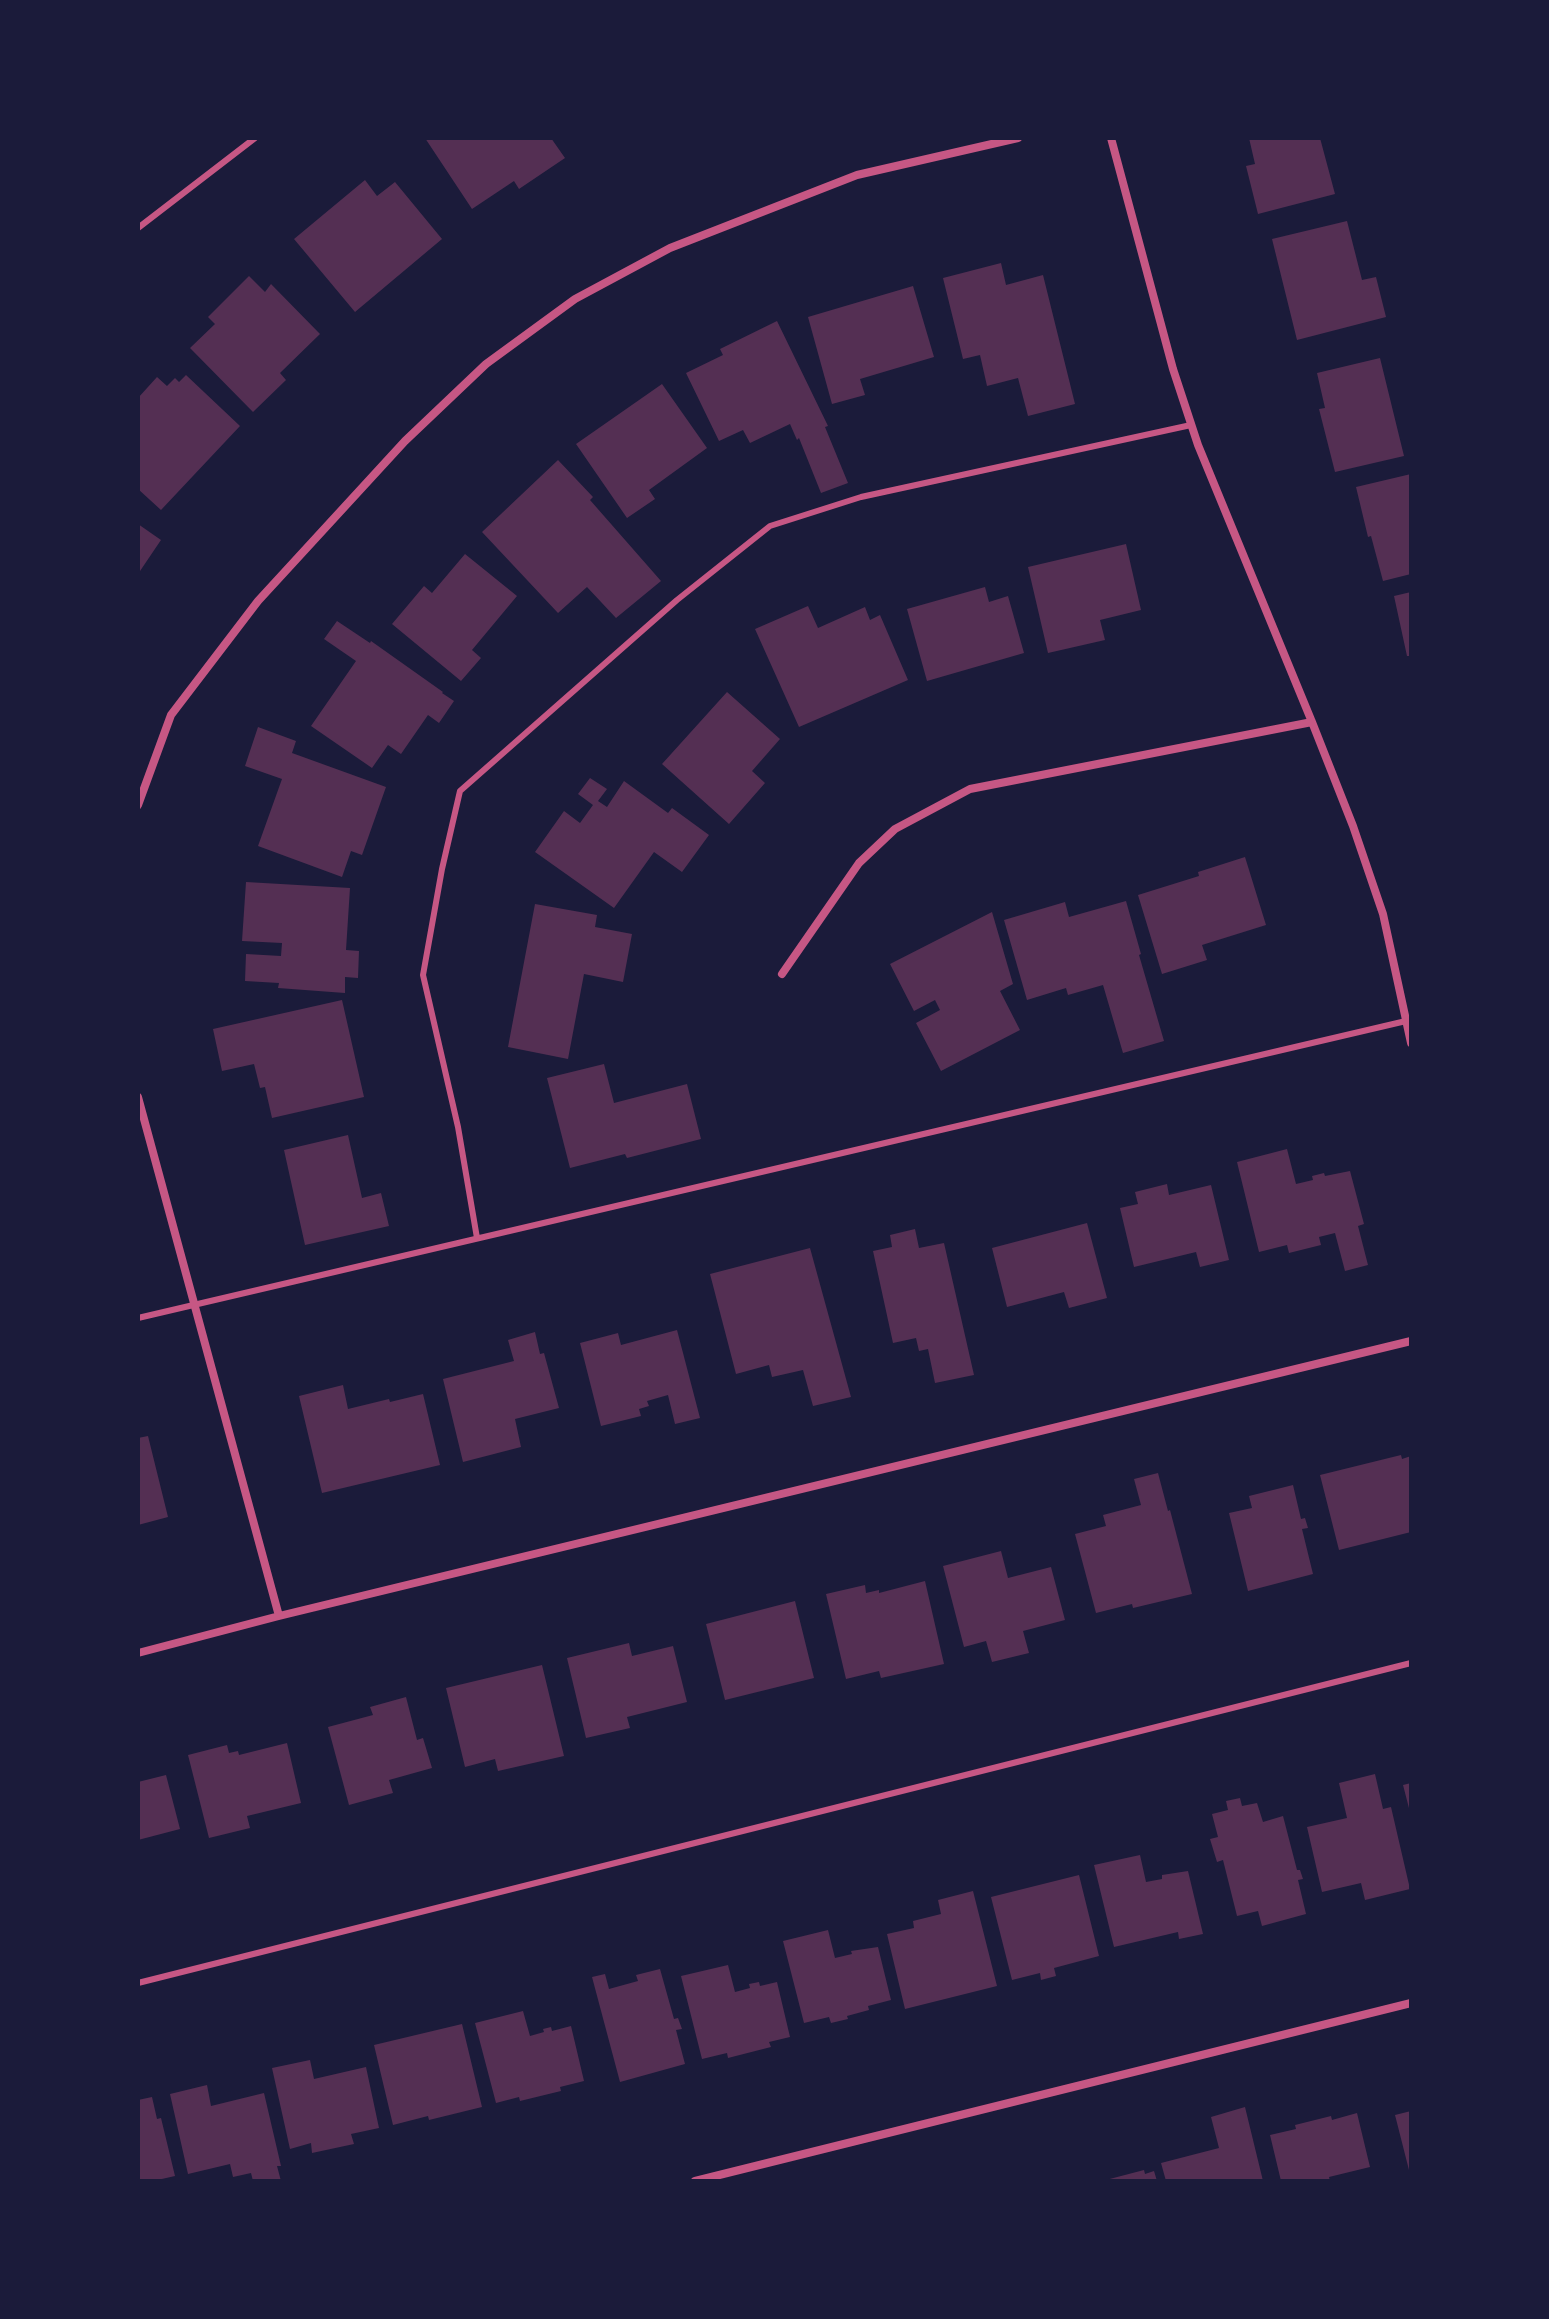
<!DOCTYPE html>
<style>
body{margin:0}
#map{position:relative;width:1549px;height:2319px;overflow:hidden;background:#1b1b3a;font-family:"Alegreya Sans",sans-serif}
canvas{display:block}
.frame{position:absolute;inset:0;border:140px solid #1b1b3a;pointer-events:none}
</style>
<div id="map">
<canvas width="1549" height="2319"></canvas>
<div class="frame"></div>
</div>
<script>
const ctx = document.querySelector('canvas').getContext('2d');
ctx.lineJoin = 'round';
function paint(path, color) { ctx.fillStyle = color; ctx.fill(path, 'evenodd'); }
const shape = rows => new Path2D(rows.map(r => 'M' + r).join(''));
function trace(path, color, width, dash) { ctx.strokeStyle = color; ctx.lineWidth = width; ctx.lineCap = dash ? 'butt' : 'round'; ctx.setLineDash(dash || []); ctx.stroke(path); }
const building = shape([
 [425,138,551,138,565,158,519,189,514,181,472,209],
 [1249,138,1320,138,1335,194,1258,214,1246,166,1255,164],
 [365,180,377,196,395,182,442,239,355,312,294,239],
 [1347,221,1362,280,1376,277,1386,317,1297,340,1272,239],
 [1001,263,1006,285,1043,275,1075,404,1028,416,1018,378,987,386,980,355,963,359,943,278],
 [249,276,265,292,271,284,320,334,280,373,286,380,253,412,190,348,215,324,208,317],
 [913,286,934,357,860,379,865,395,832,404,808,317],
 [777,321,828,426,825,427,848,483,821,493,799,438,797,440,790,424,750,443,743,430,719,441,686,373,723,355,720,349],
 [1380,358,1404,456,1335,472,1319,409,1325,408,1317,373],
 [186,375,240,426,161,510,138,489,138,398,157,377,167,386,175,378,179,382],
 [662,384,707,448,649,490,655,499,627,518,576,444],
 [558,460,593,497,590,500,661,581,616,618,587,587,558,613,482,532],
 [1411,474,1411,574,1383,581,1371,536,1368,537,1356,487],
 [138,524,161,540,138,574],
 [1126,544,1141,610,1100,620,1105,640,1048,653,1028,567],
 [465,554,517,596,472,650,481,658,461,681,392,624,424,586,432,593],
 [985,587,989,602,1008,596,1024,653,927,681,907,609],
 [1411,592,1411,656,1407,656,1394,596],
 [808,606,818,628,865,607,870,620,880,615,908,680,799,727,755,629],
 [337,621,370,643,371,641,443,692,442,693,454,701,439,723,428,715,401,754,388,745,372,768,311,726,356,661,324,639],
 [727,692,780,739,752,771,765,783,729,824,662,764],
 [258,727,296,741,292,753,386,787,362,855,351,851,342,877,258,846,282,779,245,766],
 [590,778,607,789,598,801,607,807,624,781,668,813,672,808,709,835,682,872,654,852,614,908,535,852,564,811,580,823,593,805,578,794],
 [1245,857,1266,925,1202,945,1207,960,1162,974,1138,895,1199,876,1198,872],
 [246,882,350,888,346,950,359,951,358,978,345,977,345,993,278,988,279,983,245,981,246,954,281,956,282,943,242,941],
 [1126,901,1141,954,1139,955,1164,1041,1123,1053,1103,985,1068,995,1066,988,1027,1000,1004,920,1065,902,1069,917],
 [535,904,597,915,595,927,632,934,623,982,584,974,568,1059,508,1047],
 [992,912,1013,984,1000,991,1020,1030,941,1071,916,1023,940,1010,935,1000,914,1011,890,964],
 [342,1000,364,1097,272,1118,265,1087,260,1088,254,1064,222,1071,213,1029],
 [604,1064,614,1103,687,1084,701,1139,627,1158,625,1154,570,1168,547,1078],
 [348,1135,362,1198,381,1193,389,1226,305,1245,284,1150],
 [1287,1149,1296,1184,1313,1180,1312,1176,1324,1173,1325,1176,1350,1171,1364,1224,1358,1226,1368,1265,1345,1271,1335,1233,1319,1237,1321,1245,1289,1253,1287,1245,1259,1252,1237,1162],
 [1167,1184,1169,1195,1211,1185,1229,1260,1200,1267,1196,1252,1134,1267,1120,1208,1138,1204,1135,1192],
 [1087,1223,1107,1298,1069,1308,1064,1292,1007,1307,992,1248],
 [915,1229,919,1248,944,1243,974,1375,935,1383,928,1349,919,1351,916,1338,893,1343,873,1251,892,1247,890,1235],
 [810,1248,851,1397,813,1406,803,1370,772,1377,769,1365,736,1374,710,1274],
 [677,1330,700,1418,675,1424,668,1395,647,1401,649,1406,639,1409,641,1416,601,1426,580,1343,618,1333,621,1345],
 [535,1332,540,1354,544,1353,559,1408,515,1419,521,1447,463,1462,443,1379,514,1361,508,1340],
 [343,1385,348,1409,389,1399,390,1402,423,1394,440,1465,322,1493,299,1396],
 [148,1436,168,1517,138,1525,138,1438],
 [1401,1455,1402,1459,1411,1456,1411,1532,1339,1550,1320,1475],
 [1158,1473,1168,1511,1170,1510,1192,1594,1133,1608,1132,1604,1096,1613,1075,1534,1106,1526,1103,1515,1141,1505,1134,1479],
 [1293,1485,1301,1519,1305,1518,1308,1528,1302,1529,1313,1574,1248,1591,1229,1513,1252,1508,1249,1496],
 [1001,1551,1008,1578,1051,1567,1065,1620,1023,1631,1029,1653,992,1662,986,1641,964,1647,943,1566],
 [925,1581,944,1664,881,1678,879,1671,846,1679,826,1594,865,1585,866,1593,879,1590,879,1593],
 [795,1601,814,1678,725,1700,706,1624],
 [629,1643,632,1656,673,1646,687,1702,627,1717,630,1728,586,1738,567,1658],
 [542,1665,564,1756,498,1771,495,1759,465,1767,446,1688],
 [406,1697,417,1740,423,1738,432,1768,389,1780,393,1793,349,1805,328,1727,373,1715,370,1707],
 [287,1743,301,1803,247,1816,250,1828,209,1838,188,1755,227,1745,229,1753,238,1751,239,1755],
 [1375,1774,1383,1809,1391,1807,1410,1889,1365,1900,1361,1883,1322,1892,1307,1827,1347,1818,1339,1783],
 [166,1775,180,1829,138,1840,138,1782],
 [1411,1783,1411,1812,1410,1812,1403,1785],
 [1240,1798,1242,1806,1257,1803,1263,1822,1283,1816,1297,1870,1300,1870,1303,1879,1298,1880,1306,1914,1262,1926,1258,1911,1237,1916,1223,1860,1217,1862,1210,1839,1218,1837,1212,1814,1228,1810,1226,1801],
 [1140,1855,1146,1882,1162,1879,1162,1875,1188,1871,1203,1934,1179,1939,1178,1932,1114,1947,1094,1865],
 [1079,1875,1099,1956,1054,1968,1056,1976,1041,1980,1040,1973,1012,1980,991,1897],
 [973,1891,997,1986,905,2009,887,1934,914,1928,913,1921,941,1914,938,1900],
 [828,1930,835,1958,852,1954,851,1951,878,1947,891,2000,868,2006,869,2010,847,2016,848,2019,831,2023,829,2017,804,2023,783,1941],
 [728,1965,735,1992,750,1988,749,1984,759,1982,760,1986,777,1982,790,2037,769,2042,771,2047,728,2058,727,2053,702,2059,681,1976],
 [660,1969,674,2019,678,2018,682,2029,676,2030,685,2064,620,2082,592,1977,605,1974,609,1989,638,1981,636,1975],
 [523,2011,530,2036,544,2032,543,2029,551,2027,552,2031,571,2026,584,2081,560,2087,561,2091,520,2101,519,2097,496,2103,475,2023],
 [462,2024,482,2107,429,2120,428,2116,393,2125,374,2045],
 [310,2060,314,2079,366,2067,379,2128,351,2134,354,2144,312,2153,311,2143,290,2149,272,2068],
 [207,2085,211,2106,264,2093,281,2166,277,2166,281,2181,253,2181,251,2173,233,2177,230,2164,188,2174,170,2094],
 [152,2097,157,2119,161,2118,175,2176,153,2181,138,2181,138,2100],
 [1245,2107,1263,2181,1166,2181,1161,2163,1219,2148,1211,2117],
 [1411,2111,1411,2174,1410,2174,1395,2115],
 [1357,2113,1370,2167,1329,2177,1330,2181,1281,2181,1270,2135,1296,2129,1295,2125,1331,2116,1332,2120],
 [1144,2170,1145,2174,1154,2171,1157,2181,1102,2181]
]);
const service = shape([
 [138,228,255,138],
 [477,1238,458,1127,423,975,442,869,460,791,677,600,770,526,861,497,1191,425],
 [138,1318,1406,1021],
 [138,1983,1411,1663]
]);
const minor = shape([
 [1111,138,1173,369,1198,445,1312,722,1353,826,1383,914,1411,1043],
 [138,805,171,715,258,601,405,441,486,364,575,299,670,248,857,175,1018,138],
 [782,974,859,863,895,829,970,789,1312,722],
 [138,1097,279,1616],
 [138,1653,279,1616,1411,1341],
 [695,2181,1411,2003]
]);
paint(building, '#542f53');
trace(service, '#c65784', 6);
trace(minor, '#c65784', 8);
</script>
